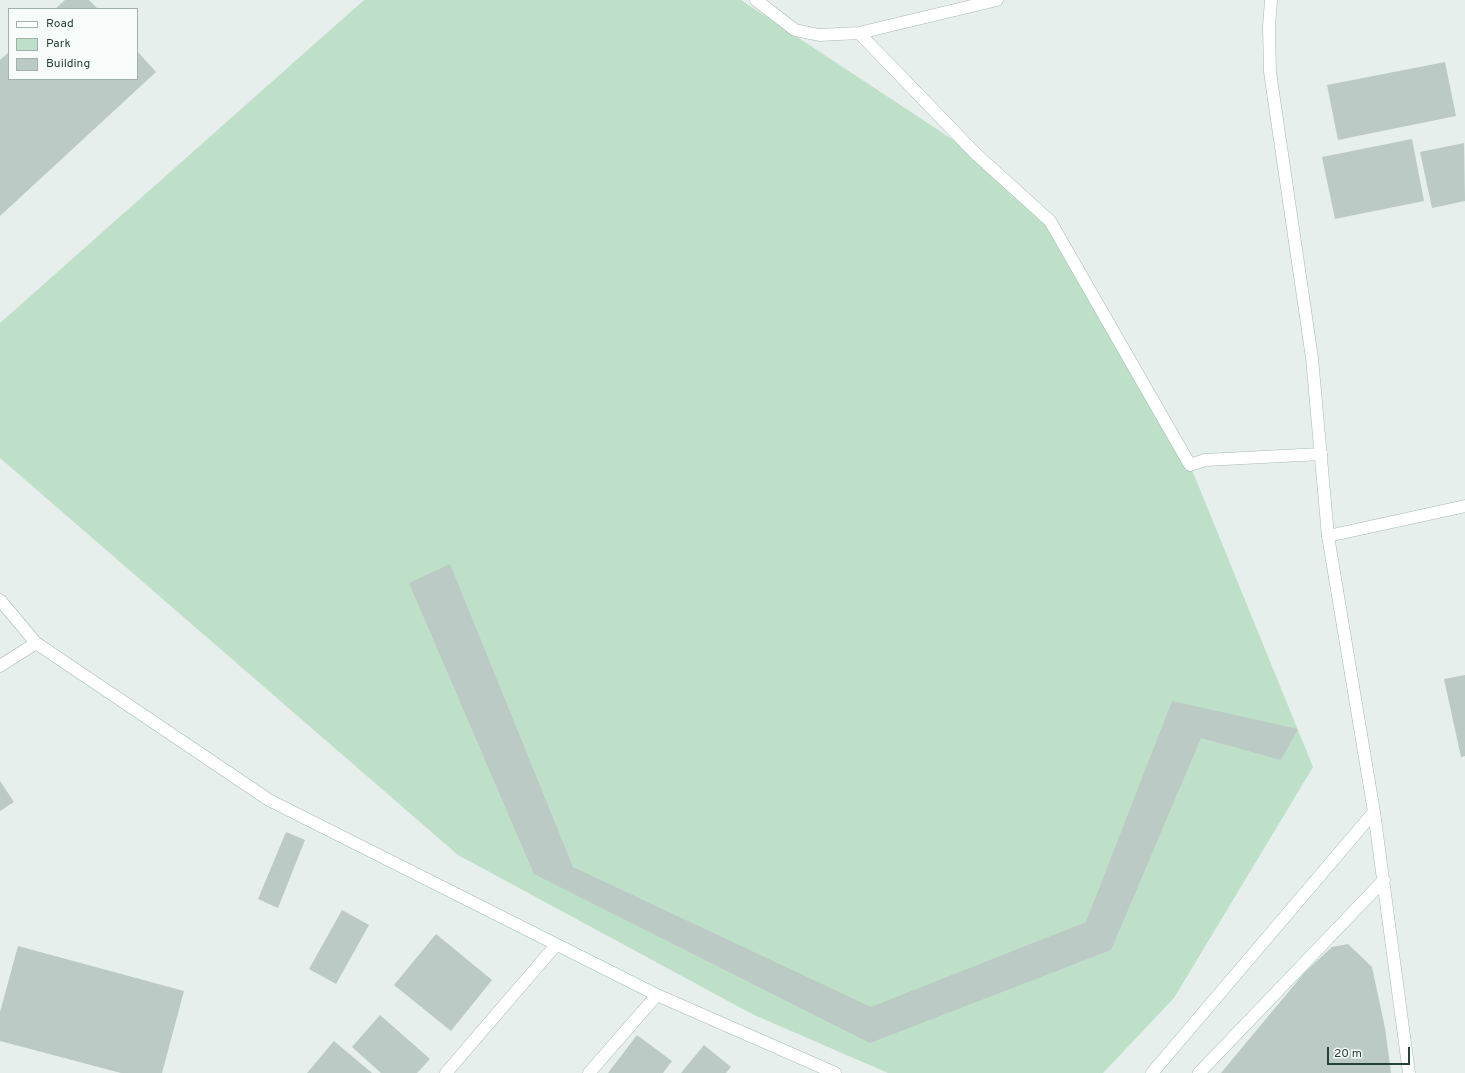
<!DOCTYPE html>
<style>
body{margin:0}
#map{position:relative;width:1465px;height:1073px;overflow:hidden;background:#e6efeb;font-family:Overpass,sans-serif}
canvas{display:block}
.legend{position:absolute;left:8px;top:8px;width:130px;height:72px;box-sizing:border-box;background:#f7fbf9;border:1px solid #a3b1ad;margin:0;padding:5px 7px;list-style:none;font-size:12px;color:#24423a}
.legend li{display:flex;align-items:center;gap:8px;height:20px}
.legend b{width:20px;border:1px solid #a3b1ad}
.scale{position:absolute;left:1327px;top:1047px;width:83px;height:18px;box-sizing:border-box;border:2px solid #24423a;border-top:0;padding-left:5px;font-size:12px;line-height:14px;white-space:nowrap;color:#24423a;-webkit-text-stroke:3px #f7fbf9;paint-order:stroke}
</style>
<div id="map">
<canvas width="1465" height="1073"></canvas>
<ul class="legend">
<li><b style="height:5px;background:#fff"></b>Road</li>
<li><b style="height:11px;background:#bfe0c8"></b>Park</li>
<li><b style="height:11px;background:#bbcac4"></b>Building</li>
</ul>
<div class="scale">20 m</div>
</div>
<script>
const ctx = document.querySelector('canvas').getContext('2d');
ctx.lineJoin = 'round';
function paint(path, color) { ctx.fillStyle = color; ctx.fill(path, 'evenodd'); }
const shape = rows => new Path2D(rows.map(r => 'M' + r).join(''));
function trace(path, color, width, dash) { ctx.strokeStyle = color; ctx.lineWidth = width; ctx.lineCap = dash ? 'butt' : 'round'; ctx.setLineDash(dash || []); ctx.stroke(path); }
const green = shape([
 [364,0,741,0,1002,172,1050,221,1190,465,1313,767,1174,998,1103,1073,888,1073,752,1014,458,855,0,458,0,323]
]);
const building = shape([
 [65,0,89,0,98,9,55,9],
 [137,51,156,72,0,216,0,60,9,52,9,79,137,79],
 [1445,62,1456,116,1338,140,1327,85],
 [1412,139,1424,201,1335,219,1322,157],
 [1464,143,1465,201,1432,208,1420,152],
 [450,564,573,867,871,1007,1086,922,1172,701,1298,729,1281,760,1201,738,1111,950,870,1043,534,874,409,583],
 [1465,675,1465,756,1461,757,1444,679],
 [0,781,14,802,0,811],
 [286,832,305,840,278,908,258,899],
 [342,910,369,925,336,984,309,969],
 [436,934,492,980,451,1031,394,985],
 [1348,944,1372,967,1385,1028,1391,1073,1221,1073,1305,972,1332,947],
 [18,946,184,991,162,1073,121,1073,0,1041,0,1012],
 [380,1015,430,1059,417,1073,381,1073,352,1047],
 [637,1035,672,1061,663,1073,608,1073],
 [334,1041,372,1073,307,1073],
 [704,1045,731,1067,726,1073,681,1073]
]);
const street = shape([
 [756,0,795,30,819,35,859,33,997,0],
 [859,33,976,154,1050,221,1190,465,1205,460,1321,454],
 [1328,536,1465,506],
 [0,666,36,643],
 [446,1073,556,945],
 [589,1073,657,995]
]);
const secondary = shape([
 [1271,0,1269,27,1270,72,1312,358,1328,536,1374,812,1409,1073],
 [0,600,36,643,269,800,657,995,835,1073],
 [1152,1073,1374,812],
 [1199,1073,1384,880]
]);
paint(green, '#bfe0c8');
paint(building, '#bbcac4');
trace(street, '#a8b8b2', 13);
trace(secondary, '#a4bbb3', 13);
trace(street, '#fff', 12);
trace(secondary, '#fff', 12);
</script>
